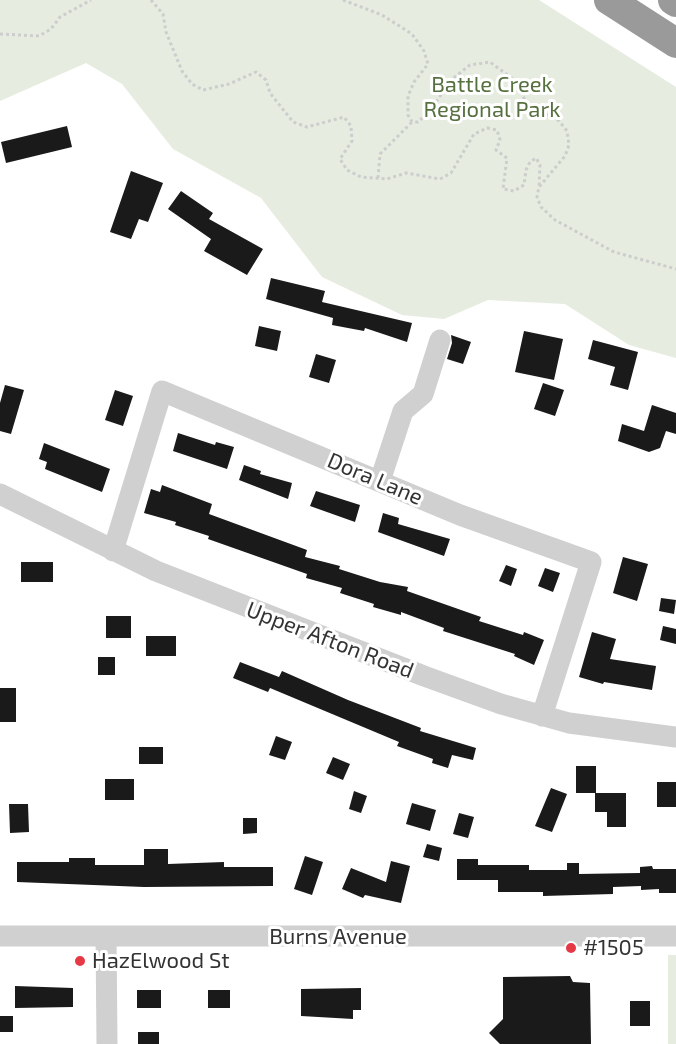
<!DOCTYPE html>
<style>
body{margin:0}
canvas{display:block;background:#fff}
</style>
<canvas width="676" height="1044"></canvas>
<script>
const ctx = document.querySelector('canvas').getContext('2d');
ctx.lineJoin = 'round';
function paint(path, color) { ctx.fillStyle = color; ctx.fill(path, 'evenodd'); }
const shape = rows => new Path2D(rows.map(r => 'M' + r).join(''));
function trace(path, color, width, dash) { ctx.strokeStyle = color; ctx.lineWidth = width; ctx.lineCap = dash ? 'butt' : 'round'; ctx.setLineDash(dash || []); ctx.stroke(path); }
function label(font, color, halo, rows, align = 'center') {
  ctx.font = font + ' "Exo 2",sans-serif'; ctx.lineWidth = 6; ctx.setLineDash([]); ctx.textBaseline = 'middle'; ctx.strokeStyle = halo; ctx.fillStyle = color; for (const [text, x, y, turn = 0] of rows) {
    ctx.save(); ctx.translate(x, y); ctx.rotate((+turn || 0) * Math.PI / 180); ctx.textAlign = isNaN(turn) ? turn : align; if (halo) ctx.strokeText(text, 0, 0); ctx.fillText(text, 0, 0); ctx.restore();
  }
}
const green = shape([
 [0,0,539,0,676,87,676,358,629,345,565,304,488,300,444,319,402,315,322,277,261,198,173,149,122,84,86,63,0,101],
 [668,955,676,955,676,1044,668,1044]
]);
const building = shape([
 [67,126,72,147,6,163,1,142],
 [131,171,163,183,148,222,139,219,131,239,110,232],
 [181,191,213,213,209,219,263,249,247,275,204,251,211,239,168,209],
 [271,278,325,291,322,302,412,323,407,342,365,328,364,331,332,325,333,318,266,299],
 [259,326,281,331,277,351,255,346],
 [524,331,563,339,554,380,515,372],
 [451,335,471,342,463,364,447,359,452,343],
 [593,340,638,352,628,390,610,385,615,367,588,359],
 [316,354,336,360,329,383,309,377],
 [543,383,564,390,555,416,534,409],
 [5,385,24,390,11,434,0,431,0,403],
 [115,390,133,396,123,426,105,420],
 [652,405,676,413,676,434,666,431,660,448,649,452,618,441,622,424,644,431],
 [178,433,215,445,216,442,234,447,227,469,173,451],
 [44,443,110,469,102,492,45,469,47,462,39,459],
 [244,465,261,471,260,474,292,483,288,499,239,480],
 [162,485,212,504,209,514,307,550,305,557,340,566,339,569,380,582,408,587,407,591,481,617,479,621,523,635,524,632,544,640,534,665,514,656,515,654,443,631,444,628,401,612,401,615,373,607,374,604,340,593,342,588,306,578,307,574,208,539,209,536,175,525,176,522,144,513,151,489,160,492],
 [316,491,360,505,355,522,310,506],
 [383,513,399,518,398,524,450,539,444,556,378,532],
 [623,557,648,564,637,601,613,593],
 [21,562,53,562,53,582,21,582],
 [506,565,517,569,511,586,499,581],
 [545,568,560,573,553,592,538,586],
 [661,598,676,600,674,614,659,611],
 [106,616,131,616,131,638,106,638],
 [663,626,676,629,676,644,660,640],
 [592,632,616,639,610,659,656,666,652,690,604,682,603,684,579,677],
 [146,636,176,636,176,656,146,656],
 [98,657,115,657,115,675,98,675],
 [240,662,279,677,282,671,348,700,421,728,420,731,476,748,473,760,452,755,448,768,432,763,433,759,397,746,399,742,270,688,268,692,233,678],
 [0,688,16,688,16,722,0,722],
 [276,736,292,742,285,760,269,755],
 [139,747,163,747,163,764,139,764],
 [333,757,350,764,343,780,326,773],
 [576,766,596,766,596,793,626,793,626,827,607,827,607,812,595,812,595,793,576,793],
 [105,779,134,779,134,800,105,800],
 [657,782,676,782,676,807,657,807],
 [551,788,567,794,552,832,535,826],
 [354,791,367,796,361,813,349,809],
 [412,803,436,810,430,831,406,824],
 [9,804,28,804,29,832,10,833],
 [459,813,474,817,468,838,453,834],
 [243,818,257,818,257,833,243,834],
 [427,844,442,848,439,861,423,857],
 [144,849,168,849,168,864,224,862,224,867,273,867,273,886,144,887,17,882,17,862,69,862,69,858,95,858,95,865,144,865],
 [305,856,323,862,312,895,294,889],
 [457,859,478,859,478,865,529,865,529,870,567,870,567,863,579,863,579,874,640,873,640,867,652,866,653,869,676,869,676,893,659,893,659,889,641,890,641,886,613,887,613,894,543,896,543,892,498,892,498,880,457,880],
 [391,861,410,866,401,903,365,895,363,898,342,889,351,868,386,882],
 [570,976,573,982,590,983,591,1044,500,1044,489,1033,503,1019,503,977],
 [15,986,73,988,73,1007,15,1008],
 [361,988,361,1010,353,1010,353,1019,301,1016,301,989],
 [137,990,161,990,161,1008,137,1008],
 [208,990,230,990,230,1008,208,1008],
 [630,1001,650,1001,650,1026,630,1026],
 [0,1016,13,1016,13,1032,0,1032],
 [138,1032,159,1032,159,1044,138,1044]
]);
const path = shape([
 [151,0,163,14,166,32,182,71,192,84,203,90,229,84,256,72,266,80,270,93,293,122,307,127,344,117,351,126,352,141,340,159,347,170,361,177,387,179,406,173,440,179,451,173,474,134,487,128,497,130,500,140,496,150,507,158,503,189,514,191,524,185,526,170,530,162,536,158,540,165,539,187],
 [343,0,382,15,412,34,424,51,428,64,414,82,408,96,408,115,412,122,418,122,430,111,451,80,470,65,490,62,513,79,528,105,559,121,567,131,569,145,565,156,539,187,537,197,541,207,555,220,614,252,676,269],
 [0,34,39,36,51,29,60,17,91,0],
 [378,178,380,154,412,122]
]);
const minor = shape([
 [380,481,403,411,423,394,440,340],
 [0,494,156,571,424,676,501,704,569,723,676,737],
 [113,551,162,391,460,515,591,562,542,716],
 [0,936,676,936],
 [106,936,107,1044]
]);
const highway = shape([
 [609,0,676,43],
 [673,0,676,2]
]);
const markers = [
 [571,948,6,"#e63946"],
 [80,961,6,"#e63946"]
];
const parkNames = [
 ["Battle Creek",492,85],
 ["Regional Park",492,110]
];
const streetNames = [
 ["Dora Lane",375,479,23],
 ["Upper Afton Road",330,640,21],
 ["Burns Avenue",338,937]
];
const poiNames = [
 ["#1505",583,948],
 ["HazElwood St",92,961]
];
paint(green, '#e6ecdf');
paint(building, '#1a1a1a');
trace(path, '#cdcdcd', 3, [3, 3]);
trace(minor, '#d0d0d0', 21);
trace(highway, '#9a9a9a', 30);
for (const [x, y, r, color] of markers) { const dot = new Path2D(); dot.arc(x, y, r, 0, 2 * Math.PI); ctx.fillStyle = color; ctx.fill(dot); trace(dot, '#fff', 2); }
label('22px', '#56703f', '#fff', parkNames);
label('22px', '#333', '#fff', streetNames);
label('22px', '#333', '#fff', poiNames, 'left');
</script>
